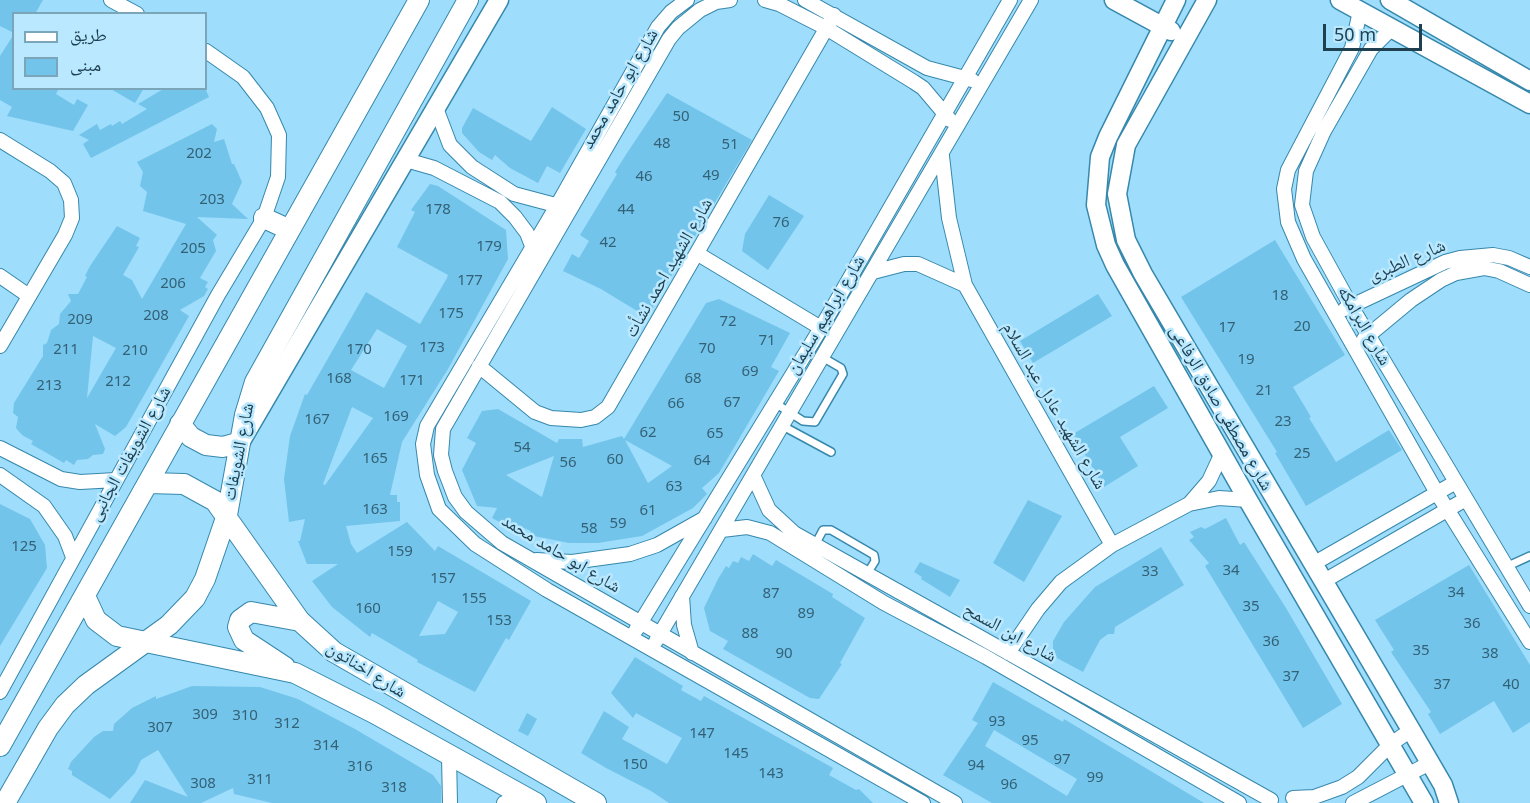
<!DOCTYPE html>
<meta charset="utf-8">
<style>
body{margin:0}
#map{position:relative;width:1530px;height:803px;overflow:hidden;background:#9eddfc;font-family:"Noto Sans","Noto Naskh Arabic",sans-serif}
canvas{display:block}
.legend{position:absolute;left:12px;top:12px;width:195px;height:78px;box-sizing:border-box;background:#b9e8ff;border:2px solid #7ba5b9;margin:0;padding:8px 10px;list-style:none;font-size:18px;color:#1e4050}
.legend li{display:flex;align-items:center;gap:12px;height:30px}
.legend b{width:30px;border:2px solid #7ba5b9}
.scale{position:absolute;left:1323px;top:24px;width:99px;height:27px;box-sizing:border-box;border:3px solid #1e4050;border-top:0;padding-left:8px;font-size:18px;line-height:21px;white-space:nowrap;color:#1e4050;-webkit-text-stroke:4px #b9e8ff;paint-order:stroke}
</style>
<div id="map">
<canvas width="1530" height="803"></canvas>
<ul class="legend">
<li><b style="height:8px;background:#fff"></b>طريق</li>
<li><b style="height:16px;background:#73c4ea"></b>مبنى</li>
</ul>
<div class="scale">50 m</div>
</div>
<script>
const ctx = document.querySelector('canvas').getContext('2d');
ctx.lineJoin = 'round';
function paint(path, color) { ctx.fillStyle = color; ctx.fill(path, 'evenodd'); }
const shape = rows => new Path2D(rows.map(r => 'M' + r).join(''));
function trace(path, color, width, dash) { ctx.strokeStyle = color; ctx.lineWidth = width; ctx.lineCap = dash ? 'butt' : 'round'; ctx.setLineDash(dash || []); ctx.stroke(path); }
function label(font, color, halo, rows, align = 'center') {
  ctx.font = font + ' "Noto Sans","Noto Naskh Arabic",sans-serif'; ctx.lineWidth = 5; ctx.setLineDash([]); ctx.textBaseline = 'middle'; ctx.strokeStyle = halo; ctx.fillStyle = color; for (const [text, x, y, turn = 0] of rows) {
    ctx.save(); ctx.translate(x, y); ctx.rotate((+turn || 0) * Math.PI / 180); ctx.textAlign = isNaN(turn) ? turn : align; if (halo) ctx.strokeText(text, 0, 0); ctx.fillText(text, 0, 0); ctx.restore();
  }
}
const building = shape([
 [0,0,43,0,35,14,14,14,14,33,0,26],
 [14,34,14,88,59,88,56,94,74,105,77,99,88,105,73,131,7,116,12,107,0,100,0,56],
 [109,88,144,88,135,103],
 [165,88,205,88,209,97,91,158,83,144,89,140,79,135,97,124,100,130,111,124,112,126,120,121,122,124,147,109,138,104],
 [667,93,752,140,647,317,601,289,563,271,572,254,579,258,589,241,580,235,617,174,615,172,627,153],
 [552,107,586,129,560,173,547,166,538,183,510,168,495,155,492,160,479,152,462,133,462,128,473,108,531,141],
 [212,124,217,129,214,142,224,139,232,164,234,164,242,182,232,204,248,219,197,217,217,235,213,240,216,251,200,278,208,282,205,287,208,289,204,296,180,310,189,316,126,427,115,436,95,424,105,449,103,454,93,455,88,459,77,460,74,465,66,460,64,463,31,444,33,441,22,435,16,428,18,417,13,413,14,403,43,356,43,345,47,343,51,330,59,324,60,314,71,301,68,294,78,294,87,277,85,276,90,266,117,226,140,238,136,246,139,247,123,275,132,280,142,299,186,224,143,211,147,192,140,186,143,172,137,162],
 [93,336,116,348,87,398],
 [430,184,438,186,506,230,508,259,448,369,402,442,390,495,397,495,397,502,400,502,400,521,346,526,351,544,357,553,407,522,435,551,438,546,531,601,509,640,506,638,475,692,417,662,418,660,372,633,370,637,332,607,312,581,338,564,307,564,298,541,300,541,305,519,289,522,284,479,290,436,305,394,307,395,366,292,420,324,447,278,448,275,397,247,415,212,411,210],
 [377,329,407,346,384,388,351,370],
 [352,407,373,418,325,485,323,484],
 [438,601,458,612,445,634,419,636],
 [769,195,804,216,768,270,742,251,745,234],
 [1275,240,1345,355,1293,387,1311,417,1309,418,1336,462,1389,430,1402,450,1306,506,1275,453,1277,452,1181,297],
 [1098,294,1112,316,1033,363,1020,341],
 [719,299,790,333,771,367,779,371,719,473,702,488,707,494,693,508,642,536,598,543,569,543,529,535,531,531,512,523,509,527,492,518,497,508,477,506,462,470,476,443,467,438,482,411,498,409,557,443,559,439,582,439,583,447,622,436,624,439,706,303],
 [625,440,672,466,648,483],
 [554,456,542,497,506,475],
 [1154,386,1168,408,1120,437,1138,466,1104,487,1073,434],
 [1028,500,1062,516,1024,582,993,563],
 [0,504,30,519,45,545,47,568,0,646],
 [1226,518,1240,545,1244,542,1286,608,1342,704,1303,728,1205,566,1209,563,1189,540,1194,537,1190,532,1201,527,1205,529],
 [1161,547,1184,585,1115,627,1114,634,1108,634,1100,640,1083,672,1057,658,1053,651,1053,641,1064,622,1095,587],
 [753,554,772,566,776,560,833,594,832,597,865,618,840,663,842,664,819,699,810,698,723,649,728,641,710,631,704,608,718,579,726,566,729,568,733,561,738,563,741,557,749,561],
 [920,562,960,580,950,597,921,579,922,577,914,572],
 [1469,565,1530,665,1530,722,1513,733,1494,701,1440,734,1428,714,1431,712,1391,652,1394,650,1375,620],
 [635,657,683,686,681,690,701,701,704,696,833,768,829,775,856,790,859,789,873,803,669,803,651,791,606,768,581,753,604,711,629,727,622,739,667,764,682,738,636,713,633,718,611,693],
 [993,682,1063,722,1064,719,1204,803,992,803,943,775,978,723,972,720],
 [994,730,1077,779,1067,796,985,746],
 [192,686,260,687,298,699,355,729,433,775,441,786,441,803,272,803,234,794,233,788,201,803,130,803,145,780,188,797,158,750,141,760,135,773,110,799,72,775,72,771,68,769,71,762,94,737,103,731,113,731,114,724,132,708,156,696,156,699],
 [527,713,537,719,528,736,518,731]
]);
const service = shape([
 [775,403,803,421,815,422,843,374,841,368,822,357],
 [781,425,831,452],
 [815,545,823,530,831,530,874,555,875,561,867,574],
 [1508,566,1530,556]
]);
const minor = shape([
 [111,0,137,14],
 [687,0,671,12,658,27,558,204,427,426,423,444,427,475,439,509,475,544,547,590,923,803],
 [730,0,716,2,700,10,678,28,669,39,443,429,441,455,445,471,455,497,466,512,502,543,955,803],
 [765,0,779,4,826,28,914,82,923,88,950,120],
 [805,0,927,68,972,80],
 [1360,11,1352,48,1288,170,1284,189,1288,222,1304,259,1437,493,1530,642],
 [1392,28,1371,49,1324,131,1306,171,1302,205,1313,237,1351,306,1530,606],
 [436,108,450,145,472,167,514,194,563,207],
 [0,140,50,171,64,183,71,200,72,218,65,235,0,346],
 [942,156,949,218,965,285,1112,545],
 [406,160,434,168,500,202,515,217,527,233,532,246],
 [698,254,821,328],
 [873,272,904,264,918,264,965,285],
 [0,276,29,296],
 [1345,309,1445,262,1460,258,1493,255,1509,258,1530,267],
 [1364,339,1411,300,1441,280,1456,273,1484,268,1499,271,1530,285],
 [479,366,535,412,551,418,581,420,595,417,608,407,834,15],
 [0,448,61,479,80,482,116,480],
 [0,475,44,506,65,536,73,557],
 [753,475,769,510,794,533,1271,800],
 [1190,503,1209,481,1222,453],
 [722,530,747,527,770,533,884,603,986,657,1239,803],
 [536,560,572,562,630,554,657,545,705,518],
 [1313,564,1456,482],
 [1324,581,1466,499],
 [682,596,684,625,692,653],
 [636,630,821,328,1010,0],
 [656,641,1031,0],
 [1008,653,1038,609,1061,582,1112,545,1189,504,1219,498,1248,500],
 [0,692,218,295,264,218,278,177,279,135,267,108,243,77,206,51],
 [449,756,450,803],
 [1293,798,1314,797,1342,787,1358,777,1391,744,1411,730],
 [504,803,523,797],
 [1353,803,1430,763]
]);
const tertiary = shape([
 [1114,0,1171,31],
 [1176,0,1108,137,1100,157,1096,205,1106,245,1115,265,1248,500,1424,803],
 [1207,0,1126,145,1117,194,1126,240,1143,274,1411,730,1443,785,1449,803],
 [1340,0,1530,104],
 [1390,0,1530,81],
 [241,441,499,0]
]);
const secondary = shape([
 [264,218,290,230],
 [180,424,191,437,206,445,223,447,240,442],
 [148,483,184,484,215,501,300,621,334,652,596,803],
 [85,596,96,620,117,636,295,673,374,713,536,803],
 [285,667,244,640,238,627,240,620,251,612,300,621],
 [0,746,419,0],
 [5,803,48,728,65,705,86,685,169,625,195,598,205,579,227,515,245,415,255,382,468,0]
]);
const numberNames = [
 ["50",681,117],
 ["48",662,144],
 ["51",730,145],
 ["202",199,154],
 ["49",711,176],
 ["46",644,177],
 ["203",212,200],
 ["178",438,210],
 ["44",626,210],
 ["76",781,223],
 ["42",608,243],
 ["179",489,247],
 ["205",193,249],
 ["177",470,281],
 ["206",173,284],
 ["18",1280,296],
 ["175",451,314],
 ["208",156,316],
 ["209",80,320],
 ["72",728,322],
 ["20",1302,327],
 ["17",1227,328],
 ["71",767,341],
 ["173",432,348],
 ["70",707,349],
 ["211",66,350],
 ["170",359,350],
 ["210",135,351],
 ["19",1246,360],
 ["69",750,372],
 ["168",339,379],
 ["68",693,379],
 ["171",412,381],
 ["212",118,382],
 ["213",49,386],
 ["21",1264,391],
 ["67",732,403],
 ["66",676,404],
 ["169",396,417],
 ["167",317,420],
 ["23",1283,422],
 ["62",648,433],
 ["65",715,434],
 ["54",522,448],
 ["25",1302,454],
 ["165",375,459],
 ["60",615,460],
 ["64",702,461],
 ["56",568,463],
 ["63",674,487],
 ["163",375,510],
 ["61",648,511],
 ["59",618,524],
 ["58",589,529],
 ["125",24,547],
 ["159",400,552],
 ["34",1231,571],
 ["33",1150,572],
 ["157",443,579],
 ["34",1456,593],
 ["87",771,594],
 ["155",474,599],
 ["35",1251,607],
 ["160",368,609],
 ["89",806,614],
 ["153",499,621],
 ["36",1472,624],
 ["88",750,634],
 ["36",1271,642],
 ["35",1421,651],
 ["90",784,654],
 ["38",1490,654],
 ["37",1291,677],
 ["37",1442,685],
 ["40",1511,685],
 ["309",205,715],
 ["310",245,716],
 ["93",997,722],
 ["312",287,724],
 ["307",160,728],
 ["147",702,734],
 ["95",1030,741],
 ["314",326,746],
 ["145",736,754],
 ["97",1062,760],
 ["150",635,765],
 ["94",976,766],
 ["316",360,767],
 ["143",771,774],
 ["99",1095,778],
 ["311",260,780],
 ["308",203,784],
 ["96",1009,785],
 ["318",394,788]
];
const streetNames = [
 ["شارع ابو حامد محمد",620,89,-60],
 ["شارع الطبرى",1407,261,-23],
 ["شارع الشهيد احمد نشأت",669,268,-60],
 ["شارع ابراهيم سليمان",826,315,-59],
 ["شارع البرامكه",1364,326,60],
 ["شارع الشهيد عادل عبد السلام",1054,406,60],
 ["شارع مصطفى صادق الرفاعى",1221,408,60],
 ["شارع الشويفات",239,452,-79],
 ["شارع الشويفات الجانبى",130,454,-61],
 ["شارع ابو حامد محمد",561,554,31],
 ["شارع ابن السمح",1010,633,29],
 ["شارع اخناتون",366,670,32]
];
paint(building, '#73c4ea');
trace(service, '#3688ac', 10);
trace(minor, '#3688ac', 16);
trace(tertiary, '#3688ac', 21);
trace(secondary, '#3688ac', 22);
trace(service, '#fff', 7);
trace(minor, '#fff', 14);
trace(tertiary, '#fff', 18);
trace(secondary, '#fff', 20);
label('15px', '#336176', null, numberNames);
label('18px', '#1e4050', '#b9e8ff', streetNames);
</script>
